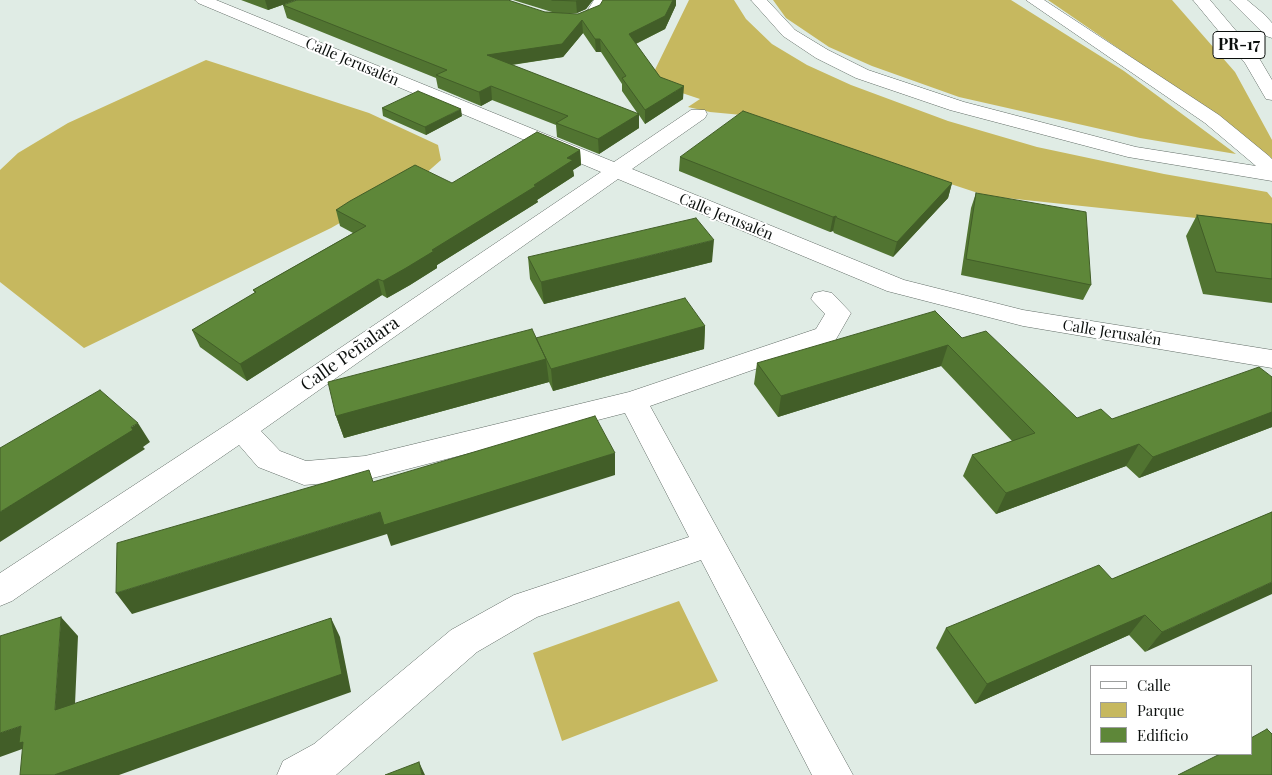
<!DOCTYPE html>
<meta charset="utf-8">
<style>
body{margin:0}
#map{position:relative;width:1272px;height:775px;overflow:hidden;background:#e0ece5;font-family:"Playfair Display",serif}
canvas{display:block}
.legend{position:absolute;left:1090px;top:665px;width:162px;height:90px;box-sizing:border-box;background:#fff;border:1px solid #9d9f9e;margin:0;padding:6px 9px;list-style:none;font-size:15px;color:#0b0f0d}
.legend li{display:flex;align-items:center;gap:10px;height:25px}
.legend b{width:25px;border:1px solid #9d9f9e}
</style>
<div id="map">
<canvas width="1272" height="775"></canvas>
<ul class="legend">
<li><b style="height:6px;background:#fff"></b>Calle</li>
<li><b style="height:14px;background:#c6b85f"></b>Parque</li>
<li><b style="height:14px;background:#5e8739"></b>Edificio</li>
</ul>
</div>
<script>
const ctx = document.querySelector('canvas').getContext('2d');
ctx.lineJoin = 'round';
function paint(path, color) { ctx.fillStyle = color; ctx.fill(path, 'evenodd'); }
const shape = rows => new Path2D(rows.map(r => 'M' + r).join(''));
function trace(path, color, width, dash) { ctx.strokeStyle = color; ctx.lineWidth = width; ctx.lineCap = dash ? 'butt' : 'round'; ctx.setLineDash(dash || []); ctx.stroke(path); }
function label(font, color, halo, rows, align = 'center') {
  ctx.font = font + ' "Playfair Display",serif'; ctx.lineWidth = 4; ctx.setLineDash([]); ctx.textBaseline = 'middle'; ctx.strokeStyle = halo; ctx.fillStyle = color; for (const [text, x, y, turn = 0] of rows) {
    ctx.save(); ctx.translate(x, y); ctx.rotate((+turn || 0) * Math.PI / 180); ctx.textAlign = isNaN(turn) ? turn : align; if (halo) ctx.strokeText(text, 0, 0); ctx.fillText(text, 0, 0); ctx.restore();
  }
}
const green = shape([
 [689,0,734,0,746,19,772,44,807,65,851,85,948,121,1037,147,1164,174,1267,192,1272,198,1272,226,987,196,742,115,710,112,688,107,700,99,649,82],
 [773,0,1011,0,1124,71,1236,154,1140,138,959,97,872,66,829,47,786,18],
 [1048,0,1172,0,1235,72,1272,140,1272,159,1268,158,1240,132],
 [206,60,369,113,438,145,441,160,424,175,331,228,84,348,0,282,0,170,18,153,68,123],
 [679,601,718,681,562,741,533,653]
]);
const minor = shape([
 [195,0,216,0,614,162,691,110,705,110,707,114,705,118,632,169,904,280,1023,310,1272,350,1272,368,1023,326,887,291,618,179,261,431,280,451,306,461,365,456,629,392,816,329,825,314,811,299,814,293,823,291,832,293,851,313,835,341,650,406,853,775,812,775,701,560,537,617,477,652,336,775,277,775,283,761,314,744,451,630,514,595,689,537,625,413,365,480,304,485,258,467,239,445,12,601,0,606,0,573,232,421,601,172,198,3,195,0],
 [594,0,610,0,599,17,579,25,562,23,560,20,562,17,577,15,587,11,594,0]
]);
const highway = shape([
 [751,0,767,0,795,30,828,50,868,70,964,102,1136,147,1256,166,1205,123,1026,0,1044,0,1219,115,1269,156,1272,159,1272,181,1128,157,950,110,856,78,816,58,783,36,751,0],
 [1193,0,1210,0,1259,58,1272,80,1272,100,1266,99,1245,63,1193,0],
 [1230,0,1247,0,1265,15,1272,23,1272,38,1266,36,1230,0]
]);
const wall = shape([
 [241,0,296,0,268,10],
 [513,0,593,0,586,9,577,13,562,13,578,14,676,0,676,5,665,29,636,44,660,77,683,99,645,124,639,115,639,128,599,154,557,137,556,125,492,100,481,106,438,88,436,78,287,18,283,5,552,12],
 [583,33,596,52,601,52,622,84,622,91,638,114,512,65,563,57],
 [382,108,462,116,426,135,383,116],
 [580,150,581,165,573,170,574,176,537,200,538,202,437,265,437,268,410,285,387,298,382,295,247,381,200,347,192,330,255,293,253,290,353,233,340,226,336,210,452,183],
 [680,157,952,183,948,198,893,257,834,233,833,231,830,232,679,171],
 [976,193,1091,285,1083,300,961,275,971,208],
 [1197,215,1272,224,1272,303,1203,294,1186,236],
 [528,257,712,262,544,304,530,279],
 [705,326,704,349,553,391,549,382,344,438,336,416,536,338],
 [962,338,1077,418,1112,419,1272,377,1272,427,1139,478,1126,466,996,514,963,476,972,455,1012,441,941,366,778,417,754,384,757,363],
 [1272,512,1145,652,1129,635,975,704,936,648,946,628,1112,579]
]);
const shadedWall = shape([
 [265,0,296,0,268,10],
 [578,0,593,0,586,9,577,13,576,1],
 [673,0,676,0,676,5,665,29,629,47,629,34],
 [582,20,583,33,563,57,488,68,487,55],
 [595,39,600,39,601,52,596,52],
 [491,86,492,100,481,106,479,92],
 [684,86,683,99,645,124,645,110],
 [461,109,462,116,426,135,425,127],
 [639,114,639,128,599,154,598,139],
 [580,150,581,165,573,170,574,176,537,200,538,202,437,265,437,268,410,285,387,298,383,281,534,185,567,158],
 [952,183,948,198,893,257,897,242],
 [836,216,833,231,830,232,833,217],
 [714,240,712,262,544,304,541,282],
 [378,279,382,295,247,381,240,364],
 [705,326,704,349,553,391,551,369],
 [948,345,941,366,778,417,781,396],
 [546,359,549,382,344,438,336,416],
 [1272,412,1272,427,1139,478,1153,457],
 [138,423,150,442,143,447,145,449,0,542,0,512],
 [1139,444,1126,466,996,514,1006,493],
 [615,453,615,475,391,546,387,534,132,614,116,593,380,512],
 [1272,582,1272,594,1145,652,1162,632],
 [1145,615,1129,635,975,704,987,684],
 [61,617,78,636,74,727,55,710],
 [331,618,340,637,351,692,119,775,54,775],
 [21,726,25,748,0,757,0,733],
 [419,762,425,775,422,775]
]);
const building = shape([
 [297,0,508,0,545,12,578,14,600,5,603,0,673,0,665,16,629,34,660,77,684,86,645,110,622,78,626,76,600,39,595,39,582,20,562,44,487,55,639,114,598,139,556,123,568,116,491,86,479,92,436,75,447,70,283,5,297,0],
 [552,0,578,0,576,1,552,0],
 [418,91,461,109,425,127,382,108,418,91],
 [743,111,952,183,897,242,837,218,836,216,833,217,680,157,743,111],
 [537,132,580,150,567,158,573,160,534,185,536,186,432,250,434,251,406,268,383,281,378,279,240,364,192,330,256,292,253,290,366,226,336,210,350,201,415,165,452,183,537,132],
 [976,193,1086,212,1091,285,966,259,976,193],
 [1197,215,1272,224,1272,279,1216,272,1197,215],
 [696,218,714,240,541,282,528,257,696,218],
 [685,298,705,326,551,369,536,338,685,298],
 [935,311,962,338,986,331,1077,418,1101,409,1112,419,1259,367,1272,377,1272,412,1153,457,1139,444,1006,493,972,455,1035,433,948,345,781,396,757,363,935,311],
 [532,329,546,359,336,416,328,382,532,329],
 [100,390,138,423,131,427,133,430,0,512,0,448,100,390],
 [595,416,615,453,384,525,380,512,116,593,117,543,369,470,373,482,595,416],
 [1272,512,1272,582,1162,632,1145,615,987,684,946,628,1099,565,1112,579,1272,512],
 [61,617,55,710,331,618,342,674,54,775,20,775,23,742,19,743,21,726,0,733,0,636,61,617],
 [1267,729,1272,734,1272,775,1178,775,1220,754,1251,754,1251,738,1267,729],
 [419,762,422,775,385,775,419,762]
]);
const farStreetnames = [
 ["Calle Jerusalén",352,62,23],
 ["Calle Jerusalén",726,217,22],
 ["Calle Jerusalén",1112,333,9]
];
const shields = [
 [1239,45,52]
];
const shieldNames = [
 ["PR-17",1239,45]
];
const streetNames = [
 ["Calle Peñalara",350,354,-35]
];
paint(green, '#c6b85f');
trace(minor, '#626d67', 1);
trace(highway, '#626d67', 1);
paint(minor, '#fff');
paint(highway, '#fff');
paint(wall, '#517431');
paint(shadedWall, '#425e28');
paint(building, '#5e8739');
trace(building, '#425e28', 1);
label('15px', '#0b0f0d', '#fff', farStreetnames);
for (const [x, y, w] of shields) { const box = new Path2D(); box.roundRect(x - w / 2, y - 13.5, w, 27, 4); ctx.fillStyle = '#fff'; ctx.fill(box); trace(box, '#0b0f0d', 1); }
label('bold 16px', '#0b0f0d', null, shieldNames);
label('18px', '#0b0f0d', '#fff', streetNames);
</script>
